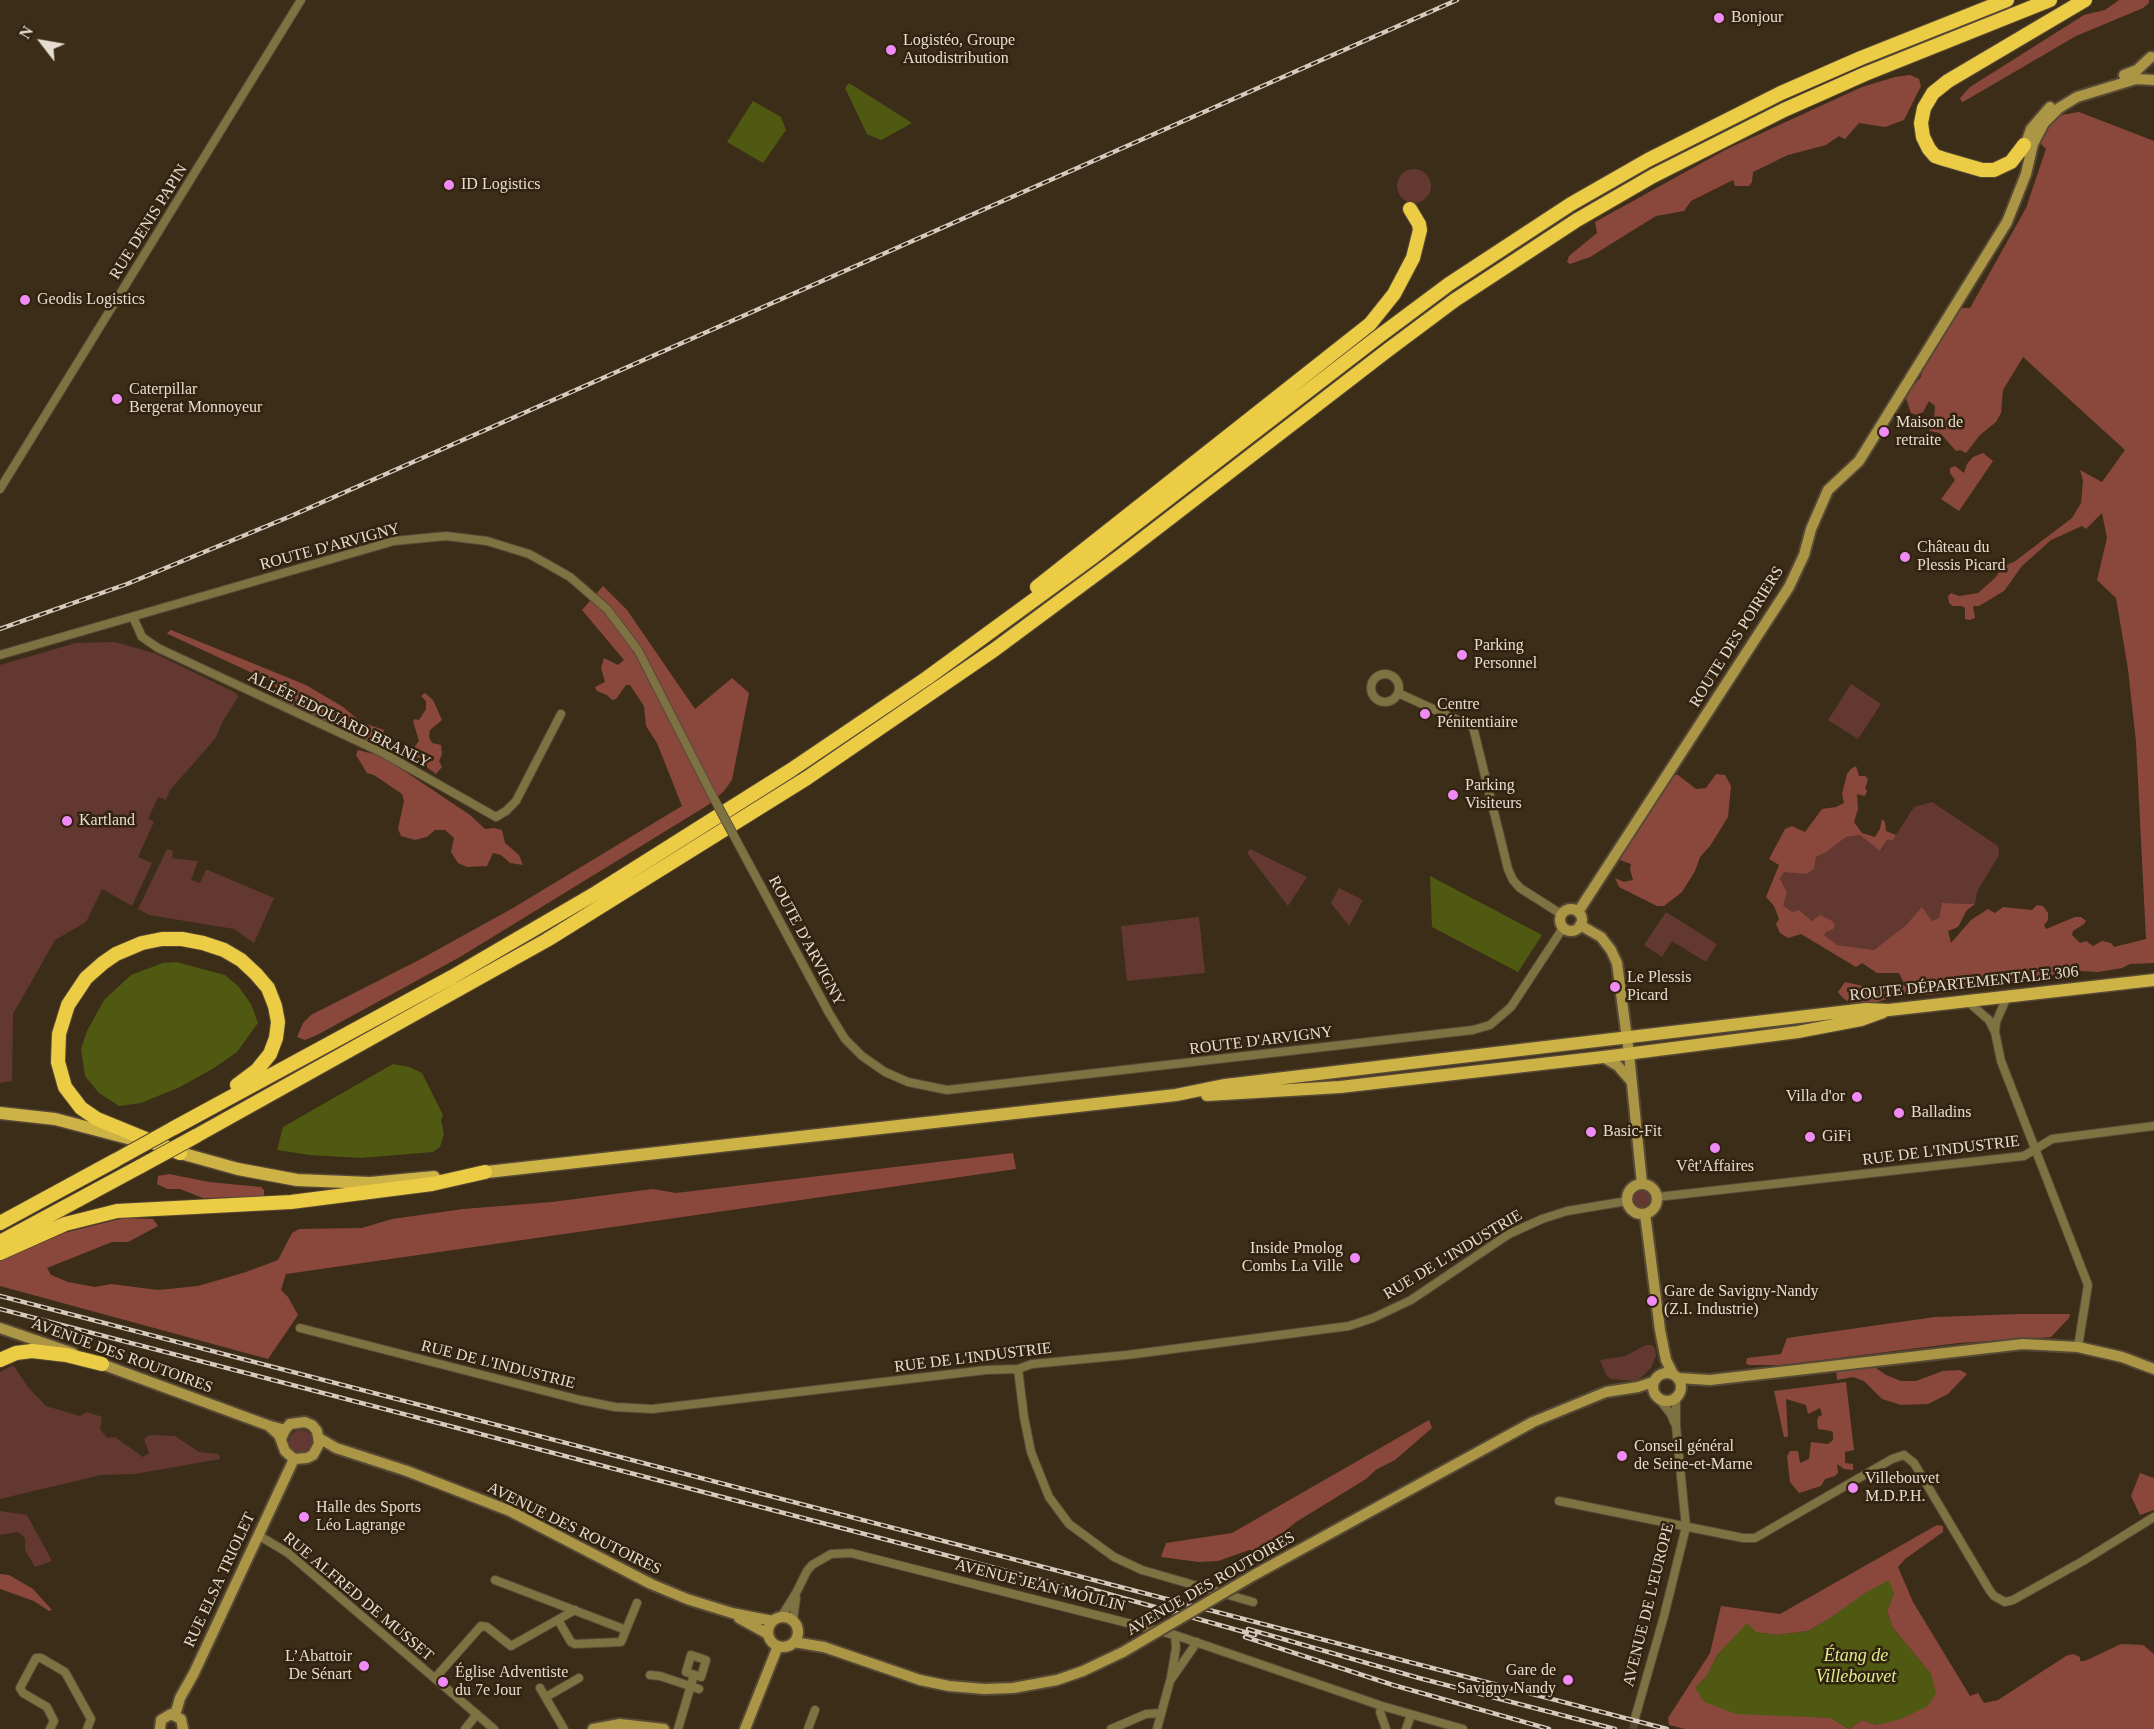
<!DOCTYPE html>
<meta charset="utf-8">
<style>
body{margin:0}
#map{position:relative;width:2154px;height:1729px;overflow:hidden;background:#3c2d19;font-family:"Times New Roman",serif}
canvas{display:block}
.north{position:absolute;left:12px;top:12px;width:60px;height:60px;-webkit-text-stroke:4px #31230f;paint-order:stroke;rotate:301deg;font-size:16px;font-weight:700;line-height:24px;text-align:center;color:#e6dcd0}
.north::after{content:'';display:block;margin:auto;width:21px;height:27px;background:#e6dcd0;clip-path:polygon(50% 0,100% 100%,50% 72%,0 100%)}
</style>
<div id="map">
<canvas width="2154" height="1729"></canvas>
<div class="north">N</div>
</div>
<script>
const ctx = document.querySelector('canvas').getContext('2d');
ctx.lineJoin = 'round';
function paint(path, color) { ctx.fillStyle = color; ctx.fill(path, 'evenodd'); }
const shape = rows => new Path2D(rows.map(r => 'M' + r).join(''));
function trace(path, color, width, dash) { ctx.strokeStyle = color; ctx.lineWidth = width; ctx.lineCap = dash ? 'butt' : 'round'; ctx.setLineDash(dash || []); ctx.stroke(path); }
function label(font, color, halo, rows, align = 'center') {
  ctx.font = font + ' "Times New Roman",serif'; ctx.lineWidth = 5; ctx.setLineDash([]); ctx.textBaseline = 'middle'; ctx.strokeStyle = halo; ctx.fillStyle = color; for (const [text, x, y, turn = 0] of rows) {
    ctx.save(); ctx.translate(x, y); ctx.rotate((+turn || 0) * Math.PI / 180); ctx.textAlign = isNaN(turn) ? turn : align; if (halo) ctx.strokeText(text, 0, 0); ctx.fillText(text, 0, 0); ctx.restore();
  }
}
const green = shape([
 '1397 186a17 17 0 1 1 34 0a17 17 0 1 1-34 0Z',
 [115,642,154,653,236,693,238,697,223,721,215,739,170,790,166,800,158,797,148,819,154,822,138,857,152,863,132,906,102,889,86,922,55,940,13,1014,12,1081,0,1083,0,665,76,643],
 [1851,684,1881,704,1858,739,1828,720],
 [1932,802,1998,846,1999,855,1977,892,1975,904,1942,903,1939,918,1932,921,1922,908,1906,925,1874,950,1837,945,1828,939,1824,935,1826,932,1799,910,1792,912,1783,905,1780,879,1784,872,1790,872,1825,853,1846,837,1860,835,1881,851,1889,838,1892,841,1914,807],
 [167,849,173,851,172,858,198,861,191,880,200,883,206,870,208,870,274,898,254,943,234,929,149,915,138,909],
 [1250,849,1307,877,1288,906,1247,853],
 [1339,888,1363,900,1349,926,1331,903],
 [1666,912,1717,944,1706,962,1672,941,1662,957,1644,945],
 [1199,917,1205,973,1127,981,1121,926],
 '1631 1199a11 11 0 1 1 22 0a11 11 0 1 1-22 0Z',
 [1646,1345,1652,1345,1655,1348,1656,1356,1651,1368,1643,1376,1636,1381,1611,1379,1606,1375,1600,1360,1625,1356],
 [13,1365,28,1387,46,1406,80,1416,87,1412,102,1417,100,1429,107,1438,115,1437,143,1457,149,1453,144,1439,149,1435,175,1436,199,1452,219,1454,220,1459,135,1474,101,1475,0,1499,0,1372],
 '289 1442a12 12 0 1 1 24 0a12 12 0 1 1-24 0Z',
 [0,1511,27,1515,52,1561,35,1567,25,1550,25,1538,18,1532,0,1535]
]);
const forest = shape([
 [2119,0,2149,0,2149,3,2143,8,2076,36,1963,102,1961,101,1960,98,1970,87,2084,15,2105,10],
 [1910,75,1919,79,1921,86,1904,120,1885,127,1859,123,1845,139,1839,136,1826,145,1788,155,1753,172,1752,182,1749,186,1735,186,1733,180,1691,201,1684,211,1656,216,1590,257,1570,264,1567,262,1569,256,1597,233,1595,222,1727,149,1862,87,1895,77],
 [2079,112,2154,141,2154,963,2130,964,2122,968,2098,972,2066,970,2039,981,1928,995,1904,994,1877,1002,1852,1004,1843,998,1838,992,1845,982,1872,988,1905,985,1899,973,1877,973,1862,963,1856,967,1801,934,1788,938,1780,933,1776,924,1779,919,1774,906,1766,897,1779,865,1769,859,1785,829,1792,826,1805,832,1822,809,1836,807,1844,803,1842,794,1847,774,1851,769,1856,766,1859,776,1865,776,1868,779,1865,789,1867,790,1865,796,1857,794,1858,809,1854,822,1862,833,1875,837,1880,829,1882,819,1885,822,1886,831,1896,835,1892,841,1888,839,1880,851,1860,835,1846,837,1825,853,1816,857,1814,869,1806,874,1784,872,1780,879,1787,893,1783,905,1792,912,1799,910,1812,921,1820,915,1832,921,1835,925,1833,929,1826,932,1824,935,1837,945,1874,950,1906,925,1922,907,1932,921,1939,918,1942,903,1975,904,1967,910,1958,927,1948,931,1951,943,1971,920,1988,909,1995,913,2003,907,2032,910,2037,905,2043,906,2048,913,2048,920,2044,925,2046,929,2075,917,2081,917,2086,921,2084,924,2073,931,2072,935,2080,943,2086,941,2093,946,2102,941,2111,943,2114,947,2146,939,2136,742,2128,669,2116,598,2097,580,2107,538,2102,513,2086,529,2082,526,2051,540,2022,566,2004,591,1979,606,1973,606,1975,618,1970,620,1965,619,1965,608,1962,606,1953,606,1949,603,1948,596,1951,593,1959,596,1978,593,1995,578,2004,566,2014,562,2072,518,2081,503,2083,481,2080,470,2102,482,2125,450,2023,357,2003,390,2001,413,1996,422,1980,435,1966,453,1960,450,1956,451,1940,433,1930,431,1930,424,1934,419,1935,406,1929,401,1923,412,1917,415,1911,413,1905,395,1921,377,1923,365,1961,308,1970,308,2026,208,2046,149,2038,141,2047,124,2061,115],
 [1983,453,1993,461,1959,511,1941,499,1955,480,1950,473,1950,468,1955,466,1964,473,1967,464,1973,457],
 [603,586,627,610,695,709,732,678,749,693,732,780,724,791,708,805,460,957,317,1035,305,1040,297,1037,303,1023,311,1015,419,960,513,908,682,806,657,743,646,726,644,706,630,685,626,685,616,699,612,700,607,695,597,691,595,687,605,682,601,668,604,658,618,665,624,660,582,610],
 [171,630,306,685,343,707,361,722,384,730,380,746,280,700,274,683,168,634,167,633],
 [425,693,433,700,442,720,430,730,429,737,432,743,441,745,442,754,439,761,442,767,436,774,417,760,414,754,415,746,419,741,413,721,415,719,419,720,426,709,426,701,421,696],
 [358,750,377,755,397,766,470,815,485,829,494,828,502,830,505,843,519,855,523,865,510,863,501,855,493,853,487,866,467,867,458,863,451,852,454,838,445,830,435,830,427,837,415,840,401,836,398,829,404,801,402,794,374,775,367,773,356,755],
 [1716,774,1725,775,1731,786,1728,817,1710,846,1700,857,1695,871,1682,892,1664,906,1657,906,1619,887,1615,878,1624,882,1633,880,1630,869,1631,864,1620,860,1623,851,1675,775,1678,775,1696,789,1706,788],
 [1013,1153,1016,1169,286,1274,281,1290,288,1297,298,1315,268,1359,0,1286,0,1260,64,1233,124,1218,153,1219,158,1226,128,1242,112,1242,47,1268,51,1275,68,1282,95,1287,111,1284,158,1290,198,1286,246,1272,278,1260,292,1233,299,1229,362,1228,392,1219,463,1209,552,1202,653,1189,676,1193],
 [169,1174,209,1182,261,1187,264,1190,264,1197,203,1198,180,1189,167,1189,157,1184,158,1176],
 [2019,1314,2070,1314,2069,1318,2051,1337,1959,1343,1781,1365,1748,1365,1746,1363,1747,1358,1781,1354,1787,1338,1935,1317],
 [1873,1366,1886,1375,1901,1381,1916,1381,1943,1371,1960,1370,1967,1374,1948,1394,1928,1404,1901,1405,1882,1399,1864,1381,1853,1377,1837,1380,1836,1369],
 [1846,1382,1854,1450,1845,1452,1845,1463,1853,1464,1853,1470,1844,1469,1837,1464,1838,1473,1835,1476,1825,1479,1821,1486,1799,1493,1790,1482,1787,1456,1790,1451,1798,1451,1800,1463,1809,1459,1811,1442,1828,1444,1833,1440,1833,1433,1831,1431,1818,1429,1817,1422,1818,1417,1822,1415,1820,1408,1808,1414,1806,1405,1786,1399,1788,1437,1784,1437,1774,1391],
 [1429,1420,1432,1428,1395,1460,1377,1469,1366,1479,1296,1522,1261,1550,1249,1550,1218,1561,1199,1562,1161,1557,1166,1543,1232,1533],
 [2140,1473,2154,1478,2154,1510,2140,1515,2131,1496],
 [1937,1525,1943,1526,1943,1532,1905,1559,1898,1567,1913,1602,1970,1696,1978,1693,1984,1703,1998,1700,2066,1656,2073,1654,2080,1657,2080,1661,2085,1661,2121,1644,2143,1645,2154,1654,2154,1729,1849,1729,1862,1720,1877,1725,1931,1674,1893,1628,1887,1611,1894,1593,1827,1620,1808,1631,1777,1635,1756,1632,1718,1654,1706,1677,1695,1688,1807,1716,1831,1718,1849,1729,1685,1729,1669,1725,1668,1718,1710,1653,1721,1606,1780,1614],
 [0,1574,9,1575,33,1589,52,1610,49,1611,34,1601,0,1589]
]);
const water = shape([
 [849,83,912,123,881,140,867,134,845,88],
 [753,101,781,117,786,130,763,163,727,142],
 [1430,876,1542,935,1518,972,1432,927],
 [176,962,225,975,238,986,251,1004,258,1023,237,1052,214,1068,180,1087,141,1103,119,1106,99,1093,85,1076,81,1049,87,1031,104,1000,131,975,163,963],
 [393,1064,409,1067,422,1073,443,1115,441,1120,444,1134,440,1147,433,1152,361,1158,310,1155,277,1150,283,1127],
 [1889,1580,1894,1593,1887,1612,1893,1628,1931,1674,1936,1693,1928,1706,1901,1719,1877,1725,1862,1720,1849,1729,1831,1718,1736,1714,1704,1702,1695,1688,1706,1677,1718,1654,1747,1623,1756,1632,1777,1635,1808,1631,1827,1620,1865,1593]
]);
const streetTunnel = shape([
 [1633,1729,1635,1718]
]);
const street = shape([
 [0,489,301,0],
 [133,617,142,637,158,648,383,753,496,817,506,811,516,801,561,714],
 [0,655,394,541,446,536,487,541,529,554,549,565,570,577,607,609,638,650,711,793],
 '1371 688a14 14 0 1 1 28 0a14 14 0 1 1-28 0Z',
 [1398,693,1473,727,1508,869,1513,880,1520,888,1561,914],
 [741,849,829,1013,845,1039,862,1056,885,1072,908,1082,947,1090,1473,1030,1490,1025,1511,1007,1563,928],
 [1967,1001,1989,1020,1995,1032,1996,1022,2007,997],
 [1995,1032,2001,1061,2088,1285,2078,1347],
 [1657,1197,2024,1156,2052,1139,2154,1126],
 [300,1328,580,1400,615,1407,652,1409,986,1370,1018,1369,1032,1364,1127,1355,1349,1326,1373,1318,1411,1300,1509,1234,1542,1219,1567,1211,1627,1201],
 [1018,1369,1024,1417,1031,1452,1049,1497,1069,1524,1114,1557,1142,1570,1253,1602],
 [1658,1398,1671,1414,1674,1422],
 [1559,1501,1743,1538,1755,1538,1892,1459,1904,1455,1914,1463,1990,1591,1994,1596,2005,1602,2013,1600,2083,1561,2154,1517],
 [258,1535,288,1553,494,1729],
 [495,1580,626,1630],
 [781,1617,796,1593,807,1571,812,1565,831,1554,851,1553,1175,1635,1382,1706,1463,1729],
 [558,1620,571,1642,575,1644,621,1642,637,1603],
 [793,1621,796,1598],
 [691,1655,706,1660,701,1677,686,1672,691,1655],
 [650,1675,660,1676,699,1689],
 [1171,1677,1176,1648,1175,1635],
 [435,1678,481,1626,487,1627,511,1646,575,1610],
 [540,1688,564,1729],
 [546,1697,579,1678],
 [1382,1706,1380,1712,1386,1729],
 [1635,1718,1664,1616,1686,1527,1676,1426,1676,1397],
 [50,1729,54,1721,47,1707,23,1693,20,1688,36,1658,41,1658,65,1672,91,1719,87,1729],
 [465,1729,477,1714],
 [678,1729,694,1675],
 [808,1729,815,1710],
 [1111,1729,1146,1714,1160,1713],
 [1157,1729,1170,1681,1197,1642],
 [1406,1729,1411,1715]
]);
const secondary = shape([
 [2124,75,2137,70,2151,57],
 [2023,152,2031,129,2050,107],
 '1560 920a11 11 0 1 1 22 0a11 11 0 1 1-22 0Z',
 [1578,912,1789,587,1804,555,1811,529,1828,490,1859,461,2007,222,2026,174,2033,144,2044,123,2059,108,2077,97,2136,79,2154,80],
 [1580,925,1601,937,1611,950,1617,963,1629,1054,1642,1184],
 [1603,1057,1618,1066,1631,1081],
 '1627 1199a15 15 0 1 1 30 0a15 15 0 1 1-30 0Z',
 [1645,1214,1660,1330,1666,1360,1673,1374],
 [0,1328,73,1353],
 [96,1362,267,1425,285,1430],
 '1653 1387a14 14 0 1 1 28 0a14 14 0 1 1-28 0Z',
 [1678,1378,1710,1380,2023,1344,2078,1347,2122,1357,2154,1369],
 [269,1426,279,1435,285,1451,294,1459,307,1458,313,1455,319,1444,317,1431,312,1425,305,1422,290,1424,285,1430,281,1439],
 [319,1438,336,1448,407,1471,510,1511,651,1584,687,1599,732,1613,773,1621],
 [1254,1575,1533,1422,1606,1392,1638,1387,1653,1382],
 '768 1632a15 15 0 1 1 30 0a15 15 0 1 1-30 0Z',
 [739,1618,768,1634],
 [794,1642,824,1647,920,1680,949,1686,984,1689,1013,1688,1057,1680,1083,1671,1123,1652],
 [175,1715,180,1698,194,1673,294,1459],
 [160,1729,161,1720,171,1714,181,1719,183,1729],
 [593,1729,620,1724,664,1729],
 [745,1729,778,1646]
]);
const primary = shape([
 [1207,1095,1340,1087,1603,1057,1798,1032,1861,1020,1883,1012],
 [0,1113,55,1119,139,1141],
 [173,1151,238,1169,297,1180,370,1183,434,1177],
 [478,1173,1176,1095,1225,1085,1866,1009,1889,1010,2154,980]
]);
const highway = shape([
 [2024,145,2011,162,1994,170,1982,170,1944,159,1935,156,1929,149,1923,137,1921,123,1924,108,1933,93,1948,81,2085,0],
 [1037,587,1370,324,1394,294,1413,258,1420,230,1419,224,1410,209],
 [172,1129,452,977,596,893,791,770,927,678,1094,556,1378,337,1449,284,1571,204,1648,160,1781,93,1861,58,2007,0],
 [196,1136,547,940,807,778,994,650,1122,555,1388,350,1455,300,1577,220,1653,176,1784,110,1865,74,2050,0],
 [180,1153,97,1119,81,1108,65,1087,58,1062,59,1034,68,1005,86,978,103,963,116,954,142,943,162,939,182,939,203,943,224,950,241,960,256,974,268,988,275,1006,278,1022,276,1038,270,1054,257,1070,237,1085],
 [0,1223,116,1160],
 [0,1242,141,1166],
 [0,1253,65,1224,117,1211,291,1202,432,1184,485,1172],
 [0,1360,16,1353,32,1351,66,1355,102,1364]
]);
const rail = shape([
 [0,629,127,584,291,516,1457,0],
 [0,1296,1667,1729],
 [0,1309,1095,1594],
 [1087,1588,1255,1635],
 [1248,1629,1419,1678,1615,1729],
 [1245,1637,1393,1685,1549,1729]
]);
const streetBridge = shape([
 [711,793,741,849]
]);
const secondaryBridge = shape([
 [1123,1652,1254,1575]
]);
const highwayBridge = shape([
 [116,1160,172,1129],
 [141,1166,196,1136]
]);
const markers = [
 [1719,18,6,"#f08bf5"],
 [891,50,6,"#f08bf5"],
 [449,185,6,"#f08bf5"],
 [25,300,6,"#f08bf5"],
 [117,399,6,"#f08bf5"],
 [1884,432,6,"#f08bf5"],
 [1905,557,6,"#f08bf5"],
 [1462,655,6,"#f08bf5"],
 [1425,714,6,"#f08bf5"],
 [1453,795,6,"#f08bf5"],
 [67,821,6,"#f08bf5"],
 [1615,987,6,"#f08bf5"],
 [1857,1097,6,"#f08bf5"],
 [1899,1113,6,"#f08bf5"],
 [1591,1132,6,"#f08bf5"],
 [1810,1137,6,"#f08bf5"],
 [1715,1148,6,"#f08bf5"],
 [1355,1258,6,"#f08bf5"],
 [1652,1301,6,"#f08bf5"],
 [1622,1456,6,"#f08bf5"],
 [1853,1488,6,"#f08bf5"],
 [304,1517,6,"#f08bf5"],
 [364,1666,6,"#f08bf5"],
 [1568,1680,6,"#f08bf5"],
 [443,1682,6,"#f08bf5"]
];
const poiNames = [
 ["Bonjour",1731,18],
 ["Logistéo, Groupe",903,41],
 ["Autodistribution",903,59],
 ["ID Logistics",461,185],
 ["Geodis Logistics",37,300],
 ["Caterpillar",129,390],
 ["Bergerat Monnoyeur",129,408],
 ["Maison de",1896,423],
 ["retraite",1896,441],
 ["Château du",1917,548],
 ["Plessis Picard",1917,566],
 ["Parking",1474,646],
 ["Personnel",1474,664],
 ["Centre",1437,705],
 ["Pénitentiaire",1437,723],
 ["Parking",1465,786],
 ["Visiteurs",1465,804],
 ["Kartland",79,821],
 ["Le Plessis",1627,978],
 ["Picard",1627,996],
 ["Villa d'or",1845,1097,"right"],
 ["Balladins",1911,1113],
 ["Basic-Fit",1603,1132],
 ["GiFi",1822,1137],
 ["Vêt'Affaires",1715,1167,"center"],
 ["Inside Pmolog",1343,1249,"right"],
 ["Combs La Ville",1343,1267,"right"],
 ["Gare de Savigny-Nandy",1664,1292],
 ["(Z.I. Industrie)",1664,1310],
 ["Conseil général",1634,1447],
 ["de Seine-et-Marne",1634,1465],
 ["Villebouvet",1865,1479],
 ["M.D.P.H.",1865,1497],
 ["Halle des Sports",316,1508],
 ["Léo Lagrange",316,1526],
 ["L’Abattoir",352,1657,"right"],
 ["De Sénart",352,1675,"right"],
 ["Gare de",1556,1671,"right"],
 ["Savigny Nandy",1556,1689,"right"],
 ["Église Adventiste",455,1673],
 ["du 7e Jour",455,1691]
];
const streetNames = [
 ["RUE DENIS PAPIN",149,222,-58],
 ["ROUTE D'ARVIGNY",330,547,-15],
 ["ROUTE DES POIRIERS",1737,637,-58],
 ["ALLÉE EDOUARD BRANLY",339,720,26],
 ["ROUTE D'ARVIGNY",806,941,62],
 ["ROUTE DÉPARTEMENTALE 306",1964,984,-6],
 ["ROUTE D'ARVIGNY",1261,1041,-7],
 ["RUE DE L'INDUSTRIE",1941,1151,-7],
 ["RUE DE L'INDUSTRIE",1453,1255,-31],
 ["AVENUE DES ROUTOIRES",122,1356,20],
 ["RUE DE L'INDUSTRIE",973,1358,-7],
 ["RUE DE L'INDUSTRIE",498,1365,14],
 ["AVENUE DES ROUTOIRES",574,1529,26],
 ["RUE ELSA TRIOLET",220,1580,-65],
 ["AVENUE DES ROUTOIRES",1211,1584,-30],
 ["AVENUE JEAN MOULIN",1040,1586,14],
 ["RUE ALFRED DE MUSSET",358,1597,40],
 ["AVENUE DE L'EUROPE",1649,1605,-76]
];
const waterNames = [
 ["Étang de",1856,1656],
 ["Villebouvet",1856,1677]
];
paint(green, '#623831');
paint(forest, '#8a483d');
paint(water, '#505912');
trace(streetTunnel, '#564734', 8, [8, 4]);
trace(street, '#574936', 10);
trace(secondary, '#574936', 14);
trace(primary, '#574936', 15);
trace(highway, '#574936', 16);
trace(street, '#7e7242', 8);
trace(secondary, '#ab9646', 10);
trace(primary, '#cdb246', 12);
trace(highway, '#eccc44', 14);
trace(rail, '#d4cabd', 4.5);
trace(rail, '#31230f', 2, [7]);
trace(streetBridge, '#574936', 10, []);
trace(secondaryBridge, '#574936', 14, []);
trace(highwayBridge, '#574936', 16, []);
trace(streetBridge, '#7e7242', 8);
trace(secondaryBridge, '#ab9646', 10);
trace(highwayBridge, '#eccc44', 14);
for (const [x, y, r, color] of markers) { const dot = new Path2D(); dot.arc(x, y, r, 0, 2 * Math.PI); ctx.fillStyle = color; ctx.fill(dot); trace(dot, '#31230f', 2); }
label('16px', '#e6dcd0', '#31230f', poiNames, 'left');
label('16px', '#e6dcd0', '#31230f', streetNames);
label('italic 18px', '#deee8e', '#31230f', waterNames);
</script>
